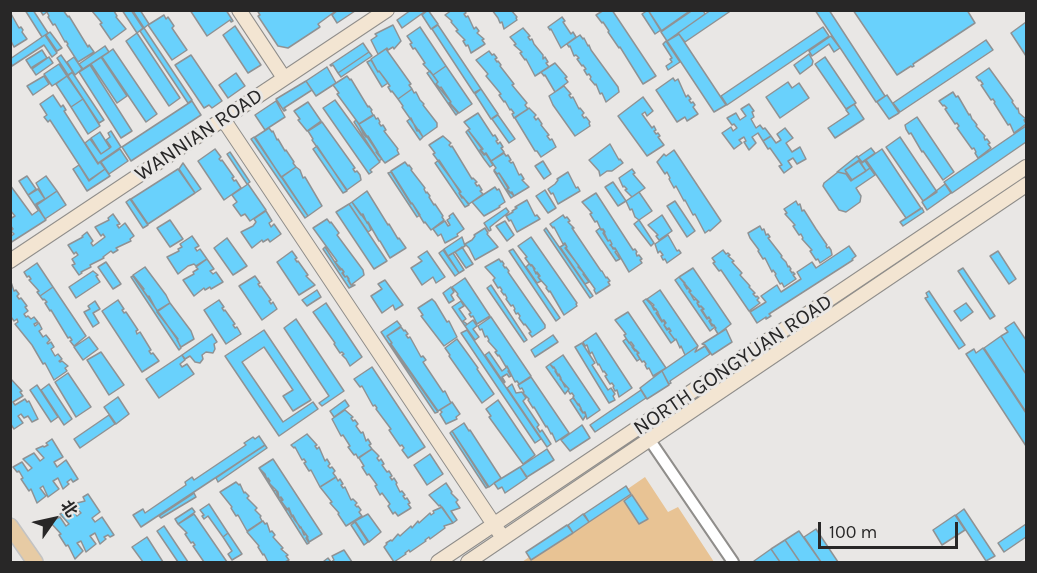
<!DOCTYPE html>
<meta charset="utf-8">
<style>
body{margin:0}
#map{position:relative;width:1037px;height:573px;overflow:hidden;background:#e9e7e5;font-family:Karla,"Noto Sans SC",sans-serif}
canvas{display:block}
.frame{position:absolute;inset:0;border:12px solid #282727;pointer-events:none}
.north{position:absolute;left:24px;top:489px;width:60px;height:60px;-webkit-text-stroke:4px #e9e7e5;paint-order:stroke;rotate:56deg;font-size:16px;font-weight:700;line-height:24px;text-align:center;color:#282727}
.north::after{content:'';display:block;margin:auto;width:21px;height:27px;background:#282727;clip-path:polygon(50% 0,100% 100%,50% 72%,0 100%)}
.scale{position:absolute;left:818px;top:522px;width:140px;height:27px;box-sizing:border-box;border:3px solid #282727;border-top:0;padding-left:8px;font-size:18px;line-height:21px;white-space:nowrap;color:#282727;-webkit-text-stroke:4px #e9e7e5;paint-order:stroke}
</style>
<div id="map">
<canvas width="1037" height="573"></canvas>
<div class="frame"></div>
<div class="north">北</div>
<div class="scale">100 m</div>
</div>
<script>
const ctx = document.querySelector('canvas').getContext('2d');
ctx.lineJoin = 'round';
function paint(path, color) { ctx.fillStyle = color; ctx.fill(path, 'evenodd'); }
const shape = rows => new Path2D(rows.map(r => 'M' + r).join(''));
function trace(path, color, width, dash) { ctx.strokeStyle = color; ctx.lineWidth = width; ctx.lineCap = dash ? 'butt' : 'round'; ctx.setLineDash(dash || []); ctx.stroke(path); }
function label(font, color, halo, rows, align = 'center') {
  ctx.font = font + ' Karla,sans-serif'; ctx.lineWidth = 6; ctx.setLineDash([]); ctx.textBaseline = 'middle'; ctx.strokeStyle = halo; ctx.fillStyle = color; for (const [text, x, y, turn = 0] of rows) {
    ctx.save(); ctx.translate(x, y); ctx.rotate((+turn || 0) * Math.PI / 180); ctx.textAlign = isNaN(turn) ? turn : align; if (halo) ctx.strokeText(text, 0, 0); ctx.fillText(text, 0, 0); ctx.restore();
  }
}
const green = shape([
 [645,477,668,512,678,507,714,562,522,562]
]);
const building = shape([
 [25,10,33,10,48,33,42,37,25,10],
 [40,10,63,10,68,17,69,16,88,47,89,45,94,52,78,62,67,45,68,44,66,41,65,42,55,24,53,25,48,17,49,16,47,12,43,15,40,10],
 [122,10,131,10,143,28,137,33,122,10],
 [140,10,149,24,144,28,133,11,140,10],
 [190,10,226,10,233,21,231,22,230,20,207,36,190,10],
 [257,10,337,10,318,24,320,27,288,48,278,46,258,16,260,15,257,10],
 [338,10,355,10,355,11,337,23,332,15,338,10],
 [411,10,427,10,402,28,397,20,411,10],
 [428,10,438,24,431,29,422,15,428,10],
 [452,10,464,10,466,13,464,14,466,17,468,16,474,29,476,27,479,31,477,33,484,39,482,40,485,44,471,53,468,45,466,46,463,41,465,40,456,31,458,30,451,22,452,21,445,15,452,10],
 [492,10,511,10,517,17,516,18,517,20,504,29,502,22,500,23,498,18,492,10],
 [604,10,612,10,656,76,643,84,620,47,619,48,608,32,609,31,603,22,602,23,596,15,604,10],
 [648,10,691,10,661,31,648,10],
 [648,10,661,30,655,34,642,14,648,10],
 [693,10,703,10,705,14,667,41,661,32,693,10],
 [711,10,732,10,685,42,678,33,711,10],
 [815,10,829,10,885,96,876,102,815,10],
 [853,10,967,10,975,23,913,64,914,66,912,67,911,66,897,75,853,10],
 [92,11,114,11,117,16,116,17,126,29,111,40,100,24,102,23,92,11],
 [10,12,19,28,21,27,23,30,22,32,27,39,14,47,10,39,10,12],
 [164,15,166,19,168,17,174,26,172,28,187,50,172,60,148,25,164,15],
 [562,17,565,21,563,22,571,34,573,32,576,37,561,48,551,29,550,30,548,27,562,17],
 [1026,22,1026,56,1011,33,1026,22],
 [393,25,401,41,394,49,393,47,388,50,387,48,378,54,371,40,377,36,375,34,393,25],
 [438,25,481,89,474,93,432,29,438,25],
 [235,26,261,65,248,73,223,35,235,26],
 [420,27,446,66,433,75,423,64,425,63,415,48,413,49,410,44,412,43,407,36,420,27],
 [823,27,829,36,727,105,721,96,823,27],
 [144,28,192,100,188,103,140,31,144,28],
 [523,28,530,36,528,37,530,40,532,39,534,44,543,55,543,59,545,57,548,62,546,63,549,67,535,76,526,59,525,60,520,53,522,52,514,45,516,44,510,37,523,28],
 [50,32,62,48,57,51,46,35,50,32],
 [137,33,180,98,169,106,126,41,137,33],
 [679,34,726,105,714,112,667,41,679,34],
 [45,35,57,53,52,57,44,45,12,66,10,59,45,35],
 [580,35,583,39,584,38,588,46,589,45,591,50,618,87,619,92,606,102,602,93,600,94,596,84,595,85,590,79,591,77,589,74,587,75,584,70,586,69,583,65,582,66,577,59,579,58,576,55,574,56,570,46,569,47,567,44,580,35],
 [831,36,840,48,834,52,829,44,812,56,809,51,831,36],
 [986,40,993,50,900,112,893,103,986,40],
 [666,41,680,62,668,70,666,66,672,62,670,59,672,58,663,44,666,41],
 [363,43,369,52,338,73,333,65,331,66,330,65,363,43],
 [105,46,109,52,83,69,79,64,105,46],
 [113,49,157,114,146,122,102,57,113,49],
 [386,49,411,84,409,85,412,89,398,99,392,91,391,92,388,87,390,86,379,71,378,72,371,59,386,49],
 [42,50,47,58,31,68,26,60,42,50],
 [489,51,492,55,494,54,497,58,495,59,497,62,498,61,501,65,500,66,514,84,512,85,527,103,525,105,528,109,514,118,512,114,514,113,511,109,510,110,505,101,504,102,499,95,501,94,486,76,488,74,476,60,489,51],
 [369,52,372,56,341,77,338,73,369,52],
 [809,54,813,61,812,65,800,74,794,65,809,54],
 [61,55,73,72,68,75,57,58,61,55],
 [191,55,222,101,212,108,209,105,204,108,175,65,191,55],
 [49,57,53,63,36,75,32,69,49,57],
 [74,57,82,69,75,75,67,62,74,57],
 [101,57,127,96,117,103,91,64,101,57],
 [825,57,856,103,846,109,815,64,825,57],
 [371,60,378,72,379,71,388,83,382,87,367,62,371,60],
 [555,63,567,77,565,78,568,82,555,92,545,75,544,76,541,72,555,63],
 [59,64,67,76,52,86,44,74,59,64],
 [90,65,132,131,121,138,79,72,90,65],
 [446,66,472,104,459,113,450,103,451,102,441,87,440,88,436,84,438,82,433,75,446,66],
 [327,67,336,83,316,96,306,81,327,67],
 [989,68,1013,101,1012,102,1017,109,1018,108,1019,113,1026,119,1024,120,1026,124,1014,133,1010,124,1008,125,994,103,995,102,993,99,991,100,981,85,983,84,980,80,979,81,976,77,989,68],
 [430,71,438,82,436,84,451,102,449,103,458,113,456,115,427,73,430,71],
 [72,72,104,120,99,123,68,76,72,72],
 [236,73,245,86,228,98,219,85,236,73],
 [44,76,49,84,33,95,27,86,44,76],
 [67,76,83,99,71,107,56,84,67,76],
 [347,76,350,80,351,79,368,107,369,106,372,110,371,111,373,115,359,124,337,94,339,93,333,85,347,76],
 [673,78,675,81,678,79,686,97,688,95,691,99,689,100,691,103,693,102,695,105,693,107,698,114,687,121,685,117,677,122,656,90,673,78],
 [306,81,312,90,284,108,286,110,284,111,276,99,306,81],
 [788,82,792,88,799,83,809,98,780,118,766,97,788,82],
 [564,86,571,94,569,95,571,98,573,97,579,109,580,108,584,113,582,115,584,118,586,117,590,122,589,123,590,126,575,136,553,105,549,96,564,86],
 [412,89,414,93,416,92,420,100,424,104,423,105,437,123,437,127,423,137,402,107,403,106,398,99,412,89],
 [481,89,498,114,491,119,475,94,481,89],
 [953,92,956,97,958,96,969,115,970,114,972,119,974,121,977,125,976,126,985,136,984,137,985,140,987,139,990,143,988,144,991,148,978,158,975,153,976,152,974,148,972,149,957,128,959,126,957,123,955,124,945,109,947,108,944,105,943,106,939,101,953,92],
 [53,95,61,107,63,105,66,110,64,111,98,164,100,162,105,169,89,180,50,120,48,122,44,117,47,115,40,104,53,95],
 [887,95,899,113,889,119,877,102,887,95],
 [643,97,653,111,647,116,645,112,642,114,652,128,654,126,656,130,654,131,656,134,658,133,660,136,658,137,664,145,647,156,618,116,643,97],
 [83,99,100,126,88,134,71,107,83,99],
 [335,100,380,162,370,170,372,172,369,174,323,108,335,100],
 [192,101,201,115,131,161,122,147,192,101],
 [276,101,285,117,265,130,255,115,276,101],
 [308,102,321,121,307,131,298,120,300,119,294,111,308,102],
 [749,104,754,111,752,112,754,117,751,119,756,128,760,125,763,129,765,128,771,136,763,141,758,133,752,137,756,143,749,150,744,142,746,141,744,137,739,140,742,143,734,149,722,133,731,127,733,131,737,128,734,124,732,125,727,118,736,113,740,120,746,116,741,109,749,104],
 [854,104,864,119,835,138,828,128,849,114,846,110,854,104],
 [529,108,536,115,534,117,536,120,538,118,542,124,541,125,549,135,547,136,550,140,552,139,556,147,541,157,537,151,535,151,515,118,529,108],
 [478,113,493,136,495,135,498,140,496,141,498,144,500,142,503,147,501,148,504,152,491,161,486,153,484,154,481,150,483,149,468,130,470,129,464,122,478,113],
 [374,115,376,119,378,118,380,122,379,123,381,126,383,125,386,130,384,131,398,149,397,150,399,154,385,163,376,152,378,152,368,136,366,137,363,133,359,124,374,115],
 [498,115,515,139,509,143,492,119,498,115],
 [917,117,954,172,943,180,923,151,922,152,911,133,909,134,906,129,905,125,917,117],
 [411,118,417,131,419,130,423,137,420,140,407,121,411,118],
 [356,120,382,159,379,161,354,122,356,120],
 [322,122,355,168,353,169,355,172,357,171,360,175,361,180,347,190,312,140,313,139,308,131,322,122],
 [1026,126,1026,142,952,193,944,182,1026,126],
 [269,128,272,132,273,131,277,140,278,139,285,151,286,150,294,162,293,163,296,167,281,177,255,137,269,128],
 [785,128,793,138,786,143,792,152,800,147,806,159,797,164,793,158,788,161,792,167,784,173,779,166,782,165,770,148,768,149,763,141,771,136,776,143,781,140,777,134,785,128],
 [468,130,482,149,480,150,484,155,486,154,493,165,490,167,484,159,466,132,468,130],
 [111,131,121,147,98,163,85,143,90,139,101,154,111,147,106,140,110,137,108,133,111,131],
 [100,132,110,148,101,154,91,138,100,132],
 [443,136,451,143,449,145,451,147,452,146,472,179,473,178,477,182,475,183,477,186,479,185,482,190,480,191,483,194,469,204,459,193,461,192,433,154,435,153,429,145,443,136],
 [254,137,308,216,305,218,251,139,254,137],
 [900,137,937,192,923,201,886,147,900,137],
 [610,144,619,160,620,159,623,163,612,171,607,171,600,176,599,171,589,160,610,144],
 [317,146,347,191,343,193,313,149,317,146],
 [871,148,875,153,862,162,858,157,871,148],
 [120,149,128,161,109,174,101,162,120,149],
 [215,149,221,157,219,159,221,161,222,160,234,177,232,178,234,181,236,180,241,188,224,200,198,161,215,149],
 [882,149,921,208,906,218,866,160,882,149],
 [674,150,721,221,710,231,709,230,705,233,695,214,693,215,685,200,684,201,676,186,674,188,669,179,670,178,667,172,665,174,657,162,664,154,666,156,674,150],
 [230,152,250,182,247,184,227,154,230,152],
 [504,153,506,156,508,155,511,160,509,161,511,163,513,162,519,175,521,174,524,179,522,180,529,187,514,196,512,192,510,193,507,189,509,188,499,173,497,174,494,170,496,168,491,161,504,153],
 [857,156,862,163,865,161,870,168,866,171,859,160,845,170,847,174,837,172,857,156],
 [439,160,460,192,459,193,462,198,463,197,469,205,465,207,435,163,439,160],
 [543,161,551,174,544,179,535,166,543,161],
 [859,161,866,171,852,180,845,170,859,161],
 [405,162,408,166,409,165,412,169,411,170,425,188,424,189,426,193,427,192,430,196,429,197,434,205,435,204,443,216,442,217,444,220,431,230,425,222,424,223,412,203,411,203,391,171,405,162],
 [183,163,201,189,195,193,179,169,183,163],
 [79,165,89,181,105,169,110,176,87,191,73,169,79,165],
 [296,167,300,170,303,178,305,177,322,206,308,216,282,177,296,167],
 [870,168,875,175,856,188,861,196,860,202,846,212,839,210,823,186,824,183,838,172,846,174,851,181,870,168],
 [178,169,195,193,148,224,131,199,178,169],
 [632,169,635,173,633,174,645,188,632,197,625,190,627,189,624,186,623,187,619,178,632,169],
 [494,171,497,174,499,173,508,188,507,189,514,196,511,198,494,171],
 [391,172,411,204,412,203,420,215,417,217,388,173,391,172],
 [568,172,576,188,578,187,580,191,558,204,553,193,551,194,548,189,555,184,558,180,557,179,568,172],
 [27,176,36,189,28,195,19,181,27,176],
 [46,176,57,191,45,199,36,183,46,176],
 [613,182,626,201,618,206,605,187,613,182],
 [248,184,266,210,250,221,245,214,241,216,233,205,237,202,232,195,248,184],
 [945,184,951,193,927,210,922,202,945,184],
 [10,185,32,215,39,210,46,220,10,243,10,237,14,234,11,231,13,229,10,225,10,219,15,216,10,210,10,185],
 [495,187,497,190,499,189,505,202,499,206,500,207,484,216,472,202,495,187],
 [38,189,45,199,36,204,38,210,28,195,38,189],
 [545,190,556,208,548,213,536,196,545,190],
 [57,191,66,205,45,219,37,205,57,191],
 [367,191,388,225,389,224,398,239,399,238,406,248,390,258,380,241,379,241,368,222,367,223,363,214,361,215,352,202,367,191],
 [639,192,652,211,639,220,635,217,632,209,630,210,626,201,639,192],
 [596,193,633,250,635,249,637,252,636,253,637,256,639,255,642,259,640,260,642,263,629,272,615,248,613,249,611,245,612,244,610,240,608,241,603,233,605,232,603,229,601,230,597,221,595,222,590,214,592,213,582,202,596,193],
 [130,199,148,225,143,228,126,202,130,199],
 [527,200,535,216,537,215,540,219,517,232,511,220,509,221,506,216,513,212,512,211,517,208,515,207,527,200],
 [675,201,695,231,687,237,667,206,675,201],
 [796,201,798,205,800,204,802,211,804,210,816,229,827,245,826,246,827,248,829,247,831,250,832,255,820,263,818,259,816,260,810,251,812,250,802,239,803,238,801,234,799,235,793,226,795,225,785,214,787,213,784,209,796,201],
 [352,202,369,225,371,230,368,232,349,204,352,202],
 [349,204,387,261,374,269,336,212,349,204],
 [506,208,509,212,490,227,491,230,489,231,484,223,506,208],
 [922,208,924,212,903,226,900,222,922,208],
 [266,211,272,221,269,223,271,227,274,224,281,234,270,242,268,239,263,242,262,240,252,248,241,232,253,226,256,222,254,219,266,211],
 [453,213,464,229,457,234,458,236,445,243,441,234,438,236,433,229,445,221,448,226,450,225,447,220,450,218,449,216,453,213],
 [113,214,120,224,117,225,119,228,125,223,134,236,130,239,131,241,116,248,118,250,113,253,111,251,103,257,104,258,90,265,91,267,81,272,82,273,79,275,72,265,75,264,72,259,78,255,76,252,74,254,68,245,83,237,82,236,87,232,93,241,91,243,93,246,105,237,103,234,101,236,95,227,109,220,108,218,113,214],
 [563,215,565,218,567,217,570,221,568,222,574,228,572,228,601,271,602,271,606,278,607,277,610,281,608,282,610,285,596,294,594,290,595,289,566,248,567,247,565,243,563,244,554,227,553,228,550,224,563,215],
 [662,215,672,231,659,240,656,236,658,235,648,225,662,215],
 [327,219,330,223,331,222,339,233,337,235,363,270,364,275,351,285,348,280,349,279,347,276,345,277,343,273,344,272,335,262,337,261,313,228,327,219],
 [170,220,183,239,170,247,157,228,170,220],
 [639,220,654,243,651,246,634,224,639,220],
 [505,221,514,235,507,241,496,226,505,221],
 [760,226,762,230,764,229,766,235,768,234,770,237,768,238,782,256,781,257,786,262,788,267,789,266,791,269,790,270,792,273,793,272,795,274,793,275,796,279,784,287,782,283,780,284,775,275,776,274,773,270,772,272,765,258,763,259,758,251,759,250,750,238,748,233,760,226],
 [485,228,488,233,487,234,498,247,475,260,469,248,465,244,472,240,475,236,474,235,485,228],
 [546,228,593,296,590,298,544,230,546,228],
 [600,228,603,230,608,241,610,240,612,244,610,245,617,251,615,252,620,259,616,261,596,231,600,228],
 [668,235,677,251,679,250,681,253,667,263,665,259,663,260,661,256,663,255,660,251,658,253,655,244,668,235],
 [192,236,199,246,195,248,197,251,200,249,207,259,196,266,194,264,188,266,178,274,167,257,179,251,178,249,182,247,180,244,192,236],
 [462,237,465,246,448,256,444,249,462,237],
 [531,237,577,303,576,304,577,306,564,315,550,291,549,292,546,288,547,287,538,277,540,276,537,272,536,273,534,270,535,269,532,265,531,266,525,258,527,257,518,246,531,237],
 [227,238,247,266,233,275,214,248,227,238],
 [565,244,567,247,565,248,579,266,578,267,584,273,583,274,589,282,585,284,560,247,565,244],
 [849,246,856,256,852,259,853,260,769,314,771,316,766,319,766,317,757,323,750,312,766,302,761,296,777,285,781,292,801,279,797,272,812,262,816,268,849,246],
 [325,247,340,270,342,269,344,272,342,273,345,277,347,276,351,285,355,285,349,288,323,249,325,247],
 [462,247,473,264,466,268,455,252,462,247],
 [513,249,560,318,556,321,509,251,513,249],
 [443,250,459,273,455,276,439,253,443,250],
 [723,250,726,254,728,253,730,255,728,256,734,261,732,262,742,273,740,275,750,286,749,287,755,293,753,294,756,297,757,296,759,298,757,300,760,303,749,311,721,270,719,271,713,263,715,262,712,258,723,250],
 [292,251,297,258,295,259,297,262,298,261,308,275,306,276,315,285,299,295,277,262,292,251],
 [427,251,445,277,436,283,433,277,422,285,411,268,422,261,418,257,427,251],
 [998,251,1016,279,1009,284,990,256,998,251],
 [453,253,464,270,459,273,448,256,453,253],
 [207,259,214,269,210,271,213,274,216,272,223,282,211,289,210,287,205,290,204,288,194,296,183,280,194,274,193,272,198,269,196,267,207,259],
 [499,259,501,262,502,261,504,264,503,265,505,268,506,267,509,271,508,272,545,325,545,328,532,337,529,333,531,332,525,324,524,325,519,318,520,316,518,313,516,314,514,310,515,309,513,305,511,306,506,299,507,298,505,294,504,295,501,291,502,290,500,287,498,288,493,280,495,278,485,267,499,259],
 [106,262,121,284,113,289,98,267,106,262],
 [37,263,53,287,40,296,37,292,39,291,29,280,31,279,29,276,27,277,24,272,37,263],
 [529,264,532,265,536,274,537,273,539,276,538,277,541,281,537,283,526,267,529,264],
 [145,267,166,295,170,303,157,311,149,296,148,297,143,290,144,289,133,275,145,267],
 [693,268,731,324,718,334,715,329,716,328,710,322,711,321,709,317,707,318,702,310,704,309,701,306,700,307,697,303,699,302,689,292,691,291,679,277,693,268],
 [963,268,995,316,990,319,958,271,963,268],
 [93,271,98,275,96,276,100,282,76,298,69,287,93,271],
 [133,276,177,339,181,348,179,350,131,277,133,276],
 [255,276,260,283,258,284,260,287,261,286,271,300,269,301,271,304,273,302,277,309,262,320,239,286,255,276],
 [679,277,685,283,684,284,687,289,688,288,690,290,689,291,694,300,696,299,698,302,697,303,699,307,701,306,703,309,701,310,707,319,709,318,711,320,709,321,712,326,714,325,715,327,710,331,675,280,679,277],
 [465,278,490,316,477,324,473,316,471,317,469,314,471,313,457,295,458,294,452,287,465,278],
 [385,280,403,305,395,310,393,305,382,313,371,296,382,289,378,284,385,280],
 [11,282,14,291,16,290,19,294,17,296,19,299,21,298,27,306,25,307,28,311,24,314,26,317,28,316,31,319,34,317,38,322,34,324,35,326,39,323,42,329,39,331,43,337,46,335,50,340,47,343,48,344,51,342,54,347,51,349,55,356,58,354,62,359,59,361,60,362,62,361,68,366,65,368,67,371,54,380,45,363,43,364,32,345,15,324,18,322,17,319,14,321,11,317,11,282],
 [491,285,527,340,524,342,487,288,491,285],
 [53,287,86,336,74,346,70,341,72,340,70,337,68,338,51,310,50,311,45,303,47,302,44,299,43,300,40,296,53,287],
 [451,287,454,292,451,295,454,300,449,303,443,293,451,287],
 [317,290,321,297,307,306,302,300,317,290],
 [660,290,698,346,685,355,681,346,680,348,676,339,675,340,669,332,671,331,669,328,667,329,664,325,666,323,664,320,662,321,656,309,654,310,652,306,654,305,647,299,660,290],
 [929,291,965,345,959,349,925,298,928,297,926,293,929,291],
 [432,299,435,302,447,322,449,321,457,337,444,346,421,316,423,315,418,308,432,299],
 [646,299,658,312,656,313,662,322,663,320,665,323,664,325,667,330,669,329,671,331,669,332,675,340,671,343,643,301,646,299],
 [118,300,124,309,122,310,124,313,126,312,138,330,136,331,137,334,140,332,151,350,149,351,151,354,153,353,159,361,142,372,102,311,118,300],
 [219,300,224,307,222,308,224,311,225,310,235,324,233,325,235,328,237,327,241,334,226,344,204,310,219,300],
 [95,301,100,309,93,313,99,323,93,327,84,312,90,309,88,306,95,301],
 [461,301,464,306,459,309,466,319,463,321,467,324,465,326,452,307,461,301],
 [170,303,191,331,194,339,181,347,177,340,178,339,157,312,170,303],
 [326,303,362,357,350,366,346,359,342,355,344,354,342,352,340,353,334,344,335,343,313,312,326,303],
 [966,303,973,312,961,321,954,311,966,303],
 [628,312,666,368,653,376,649,368,647,369,645,365,646,364,644,361,642,362,637,354,639,353,636,350,635,351,632,347,634,346,631,342,629,343,624,335,626,334,615,320,628,312],
 [491,317,531,376,519,384,517,381,515,382,507,366,506,367,499,355,498,356,495,352,497,351,488,341,489,340,487,336,485,337,482,329,480,330,478,326,491,317],
 [296,319,344,391,322,406,319,403,329,396,284,328,296,319],
 [473,320,477,326,473,329,479,337,475,340,465,326,473,320],
 [397,321,401,326,387,336,392,343,390,344,438,412,435,413,381,332,397,321],
 [1014,322,1026,340,1026,374,1001,336,1008,332,1005,328,1014,322],
 [401,327,404,331,405,330,408,334,406,335,408,338,410,337,421,357,423,356,426,360,423,362,443,392,445,391,451,403,438,411,391,344,392,343,387,336,401,327],
 [726,329,732,342,712,355,705,345,702,344,726,329],
 [264,330,311,400,293,411,283,396,293,390,264,347,242,362,283,422,313,402,318,409,279,436,225,356,264,330],
 [467,330,541,439,535,443,461,333,467,330],
 [596,333,632,388,619,397,617,390,615,391,613,387,614,386,612,383,610,384,605,376,607,375,604,371,603,372,599,364,598,365,592,352,590,354,587,345,585,346,583,342,596,333],
 [212,334,217,342,214,344,215,349,213,353,206,352,202,355,203,359,200,363,195,362,190,356,185,359,182,355,212,334],
 [553,335,558,342,535,357,531,350,553,335],
 [1001,336,1026,374,1026,412,984,348,1001,336],
 [89,337,98,349,83,360,74,347,89,337],
 [457,339,478,368,477,369,494,394,482,403,449,356,450,355,445,348,457,339],
 [626,339,638,353,637,354,640,359,637,361,623,341,626,339],
 [582,343,595,363,592,365,608,390,611,388,615,394,613,396,615,400,609,403,575,347,582,343],
 [698,346,695,352,705,346,710,354,670,381,671,383,669,384,662,371,698,346],
 [983,348,1026,413,1026,446,966,354,974,349,976,353,983,348],
 [101,352,124,385,109,395,87,360,101,352],
 [489,352,502,371,507,367,509,370,508,371,511,376,509,377,507,374,502,377,505,382,504,383,485,355,489,352],
 [182,355,185,360,180,364,182,367,187,364,194,374,159,398,146,379,182,355],
 [563,355,600,410,587,419,585,412,583,413,579,404,578,405,573,397,574,396,572,393,570,394,568,390,569,389,560,379,561,378,559,374,558,375,554,367,553,368,550,364,563,355],
 [550,364,556,370,555,371,558,376,559,375,565,387,566,386,569,389,565,394,546,367,550,364],
 [372,367,425,447,408,458,402,450,404,448,402,445,400,446,389,430,391,429,376,409,377,408,375,405,373,406,362,386,360,387,354,379,372,367],
 [662,371,669,385,647,399,640,388,662,371],
 [68,373,91,407,76,417,55,382,68,373],
 [531,377,569,433,556,442,552,433,551,434,547,426,546,427,534,407,533,408,528,400,529,399,523,393,524,392,522,388,520,389,518,385,531,377],
 [10,378,22,391,20,392,23,396,13,402,15,405,25,399,27,402,29,401,38,419,32,422,28,416,24,418,21,414,18,416,23,423,14,429,10,423,10,378],
 [49,384,72,419,64,425,41,390,49,384],
 [512,384,516,393,522,392,526,398,523,401,539,425,537,427,540,432,542,430,551,444,547,447,507,388,512,384],
 [37,385,58,417,51,422,30,390,37,385],
 [641,390,646,398,595,432,590,425,641,390],
 [118,397,129,414,116,424,104,407,118,397],
 [573,398,581,408,580,409,583,413,584,412,586,415,583,420,570,400,573,398],
 [345,400,349,406,334,417,330,411,345,400],
 [498,400,535,455,523,464,489,417,491,416,486,409,498,400],
 [452,402,460,414,456,417,457,419,446,424,440,414,442,412,440,410,452,402],
 [345,410,353,417,351,418,353,421,355,420,358,424,356,426,361,433,363,432,366,441,368,439,371,444,369,445,372,449,358,458,356,454,354,455,348,447,350,446,343,435,341,436,332,419,345,410],
 [109,415,115,424,80,448,74,439,109,415],
 [464,423,469,431,470,430,501,478,489,487,452,431,464,423],
 [582,425,590,438,570,451,561,440,582,425],
 [452,431,488,487,486,488,450,433,452,431],
 [307,434,317,445,315,446,317,449,319,447,325,461,327,459,330,464,328,466,330,468,332,467,335,471,333,473,336,477,320,487,311,470,309,471,304,463,306,462,304,459,302,460,295,447,294,448,291,445,307,434],
 [259,436,265,445,141,527,133,515,143,509,145,513,186,485,185,482,192,477,194,480,246,445,244,443,253,437,255,439,259,436],
 [52,439,63,457,54,462,57,467,66,460,78,479,73,482,71,479,67,482,69,484,63,489,58,478,53,481,59,489,48,497,43,486,40,488,46,496,37,503,31,489,29,491,21,479,23,478,19,471,17,472,13,467,22,462,28,471,32,468,23,459,34,453,40,461,44,458,36,449,43,446,44,447,48,445,46,443,52,439],
 [265,445,267,448,218,482,216,478,265,445],
 [372,449,379,456,377,458,379,461,381,459,384,464,382,465,387,472,389,471,392,476,390,477,392,480,394,478,397,483,396,484,400,492,402,491,405,495,403,496,405,499,407,498,410,503,408,504,411,508,398,516,395,512,393,514,388,506,390,504,382,493,380,495,375,486,377,485,369,474,367,475,362,467,364,466,359,458,372,449],
 [547,449,554,460,527,477,520,467,547,449],
 [430,454,443,474,427,485,414,465,430,454],
 [273,459,322,534,309,542,306,534,304,535,301,527,300,528,293,515,292,516,289,508,287,509,281,501,283,500,281,497,279,498,277,493,276,490,274,491,269,482,270,481,268,478,267,479,259,468,273,459],
 [520,467,527,478,505,493,502,487,498,489,494,483,520,467],
 [259,468,265,474,267,480,268,479,268,482,278,492,279,498,281,497,281,501,287,510,288,509,292,517,293,516,294,519,308,537,306,538,309,543,307,544,259,468],
 [336,477,338,481,340,479,343,484,341,485,343,488,345,487,351,500,353,499,357,503,355,505,357,507,358,506,361,510,359,512,362,516,346,526,338,514,339,513,330,503,332,502,320,487,336,477],
 [236,482,239,485,240,484,244,493,245,492,249,496,247,498,257,508,255,510,261,516,260,517,262,521,247,531,238,515,236,516,231,508,232,507,220,492,236,482],
 [446,483,452,492,451,493,458,500,456,502,460,508,451,511,457,520,453,523,440,505,439,506,429,495,446,483],
 [626,486,631,494,589,522,584,514,626,486],
 [194,493,196,497,161,518,159,516,194,493],
 [88,494,100,512,92,518,95,522,102,517,114,535,110,537,108,535,104,537,106,539,100,544,95,533,90,536,96,544,86,552,81,541,77,543,83,551,75,559,68,545,66,546,59,535,61,534,50,522,60,517,66,526,69,524,60,514,72,508,77,516,81,513,73,504,85,501,83,497,88,494],
 [632,495,648,519,639,524,624,501,632,495],
 [209,504,228,533,223,537,208,516,204,519,202,516,204,515,200,510,209,504],
 [442,507,453,523,444,526,445,528,430,539,429,537,425,540,426,541,410,552,409,550,405,553,406,554,394,562,384,547,387,544,386,543,391,540,392,541,398,534,400,536,411,526,412,528,418,521,419,523,430,513,431,515,434,513,433,511,442,507],
 [192,508,195,512,178,524,175,519,192,508],
 [964,509,995,556,986,561,956,515,964,509],
 [194,514,227,562,204,562,193,546,195,545,193,542,191,543,185,534,187,533,178,524,194,514],
 [368,514,381,532,369,542,355,521,368,514],
 [583,514,589,522,573,533,568,525,583,514],
 [955,515,965,530,942,545,933,530,955,515],
 [263,521,265,524,267,523,270,532,272,531,275,535,273,537,283,548,281,549,288,555,286,556,289,560,285,562,268,562,264,554,263,555,258,547,259,546,247,532,263,521],
 [355,522,368,542,364,545,351,525,355,522],
 [1026,524,1026,537,1004,552,998,543,1026,524],
 [567,525,573,533,531,560,526,552,567,525],
 [164,526,188,562,178,562,157,531,164,526],
 [816,529,838,562,821,562,804,537,816,529],
 [799,531,821,562,800,562,785,540,799,531],
 [228,533,242,554,232,560,228,554,232,551,223,537,228,533],
 [147,537,163,562,143,562,132,547,147,537],
 [785,540,800,562,780,562,771,549,785,540],
 [771,549,780,562,755,562,754,561,771,549],
 [344,550,352,562,324,562,324,561,328,558,331,562,334,560,332,556,344,550]
]);
const street = shape([
 [649,439,733,562]
]);
const secondary = shape([
 [239,10,284,78],
 [223,119,499,532],
 [10,261,387,10],
 [438,562,1026,167],
 [468,562,1026,185]
]);
const primary = shape([
 [10,526,35,562]
]);
const streetNames = [
 ["WANNIAN ROAD",199,135,-34],
 ["NORTH GONGYUAN ROAD",733,365,-34]
];
paint(green, '#e8c394');
paint(building, '#69d1fc');
trace(building, '#8f9294', 1.5);
trace(street, '#908e8b', 14);
trace(secondary, '#908e8b', 16);
trace(primary, '#c3c3c3', 18);
trace(street, '#fff', 10);
trace(secondary, '#f3e5d2', 14);
trace(primary, '#e7cba4', 15);
label('21px', '#282727', '#e9e7e5', streetNames);
</script>
